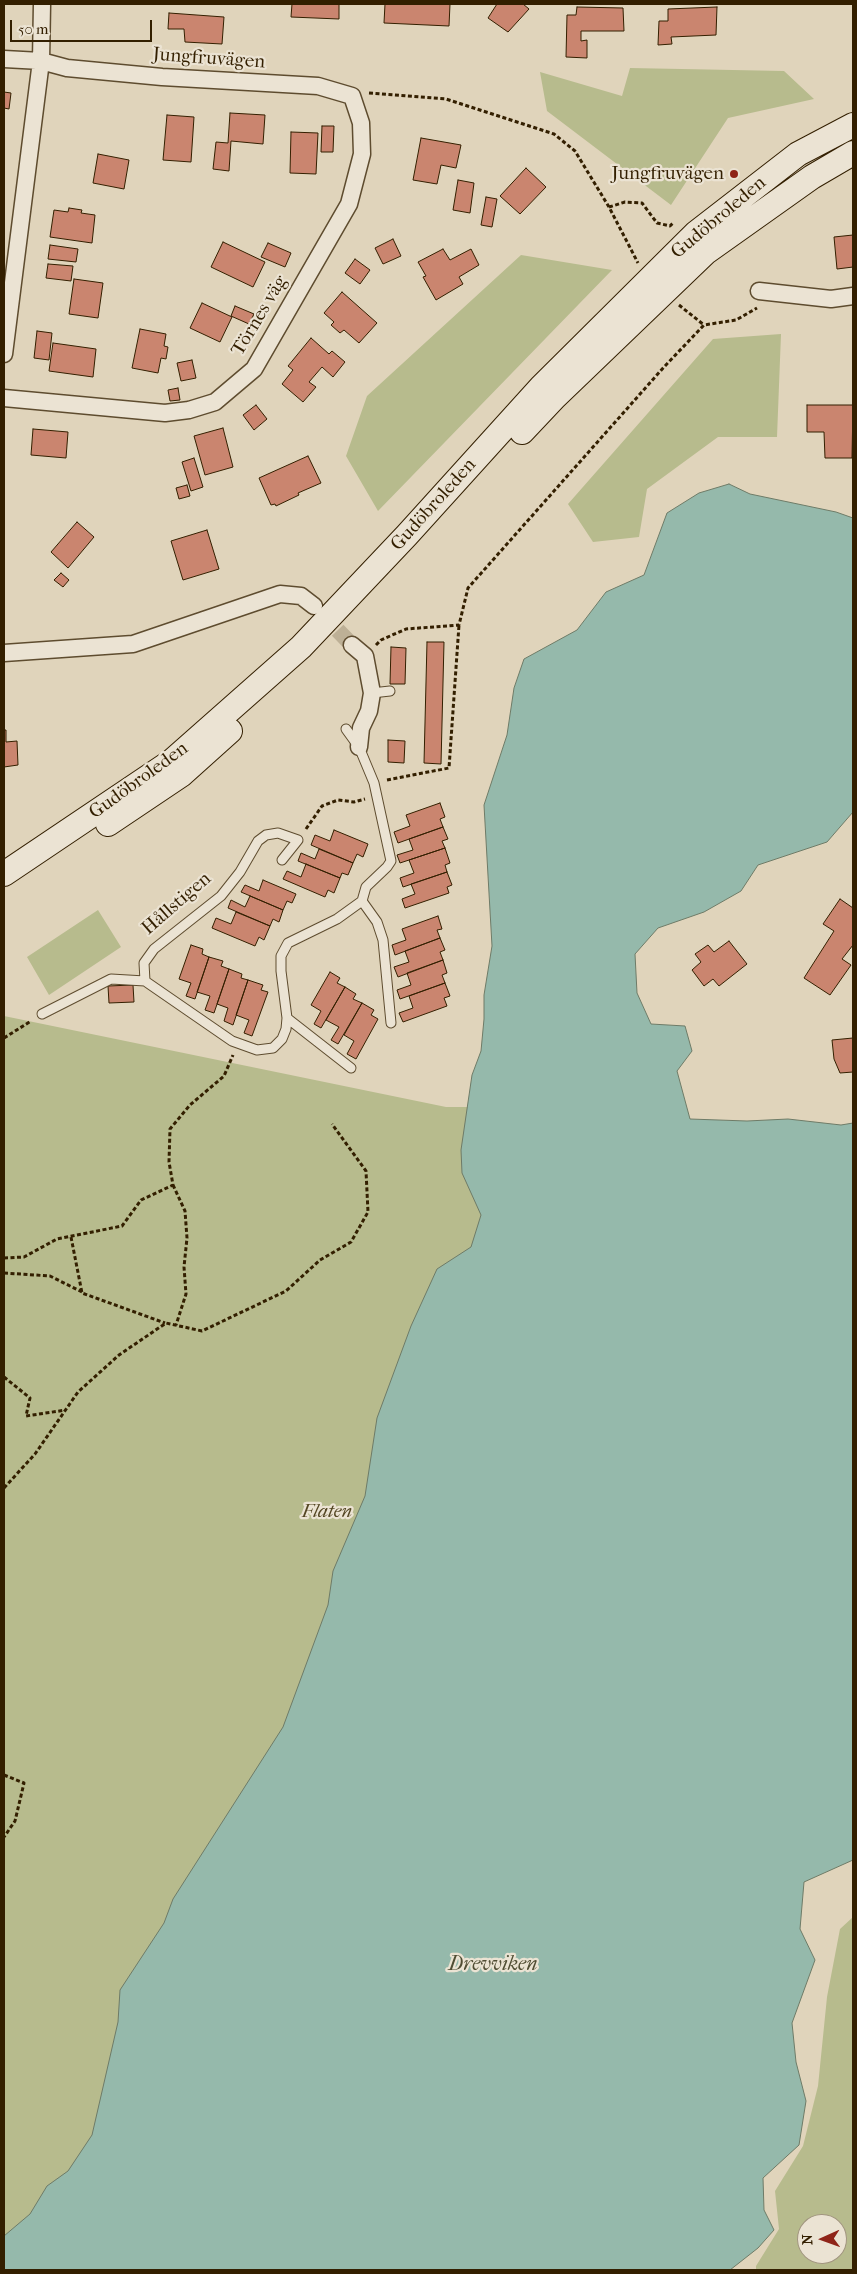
<!DOCTYPE html>
<meta charset="utf-8">
<style>
body{margin:0}
#map{position:relative;width:857px;height:2274px;overflow:hidden;background:#e0d4bb;font-family:"IM FELL French Canon",serif}
canvas{display:block}
.frame{position:absolute;inset:0;border:5px solid #331f00;pointer-events:none}
.north{position:absolute;left:797px;top:2214px;width:50px;height:50px;box-sizing:border-box;background:#ebe3d3;border:1px solid #a1957f;border-radius:50%;rotate:268deg;font-size:14px;font-weight:700;line-height:20px;text-align:center;color:#331f00}
.north::after{content:'';display:block;margin:auto;width:18px;height:22px;background:#8f2418;clip-path:polygon(50% 0,100% 100%,50% 72%,0 100%)}
.scale{position:absolute;left:10px;top:20px;width:142px;height:22px;box-sizing:border-box;border:2px solid #331f00;border-top:0;padding-left:6px;font-size:15px;line-height:18px;white-space:nowrap;color:#331f00;-webkit-text-stroke:4px #ebe3d3;paint-order:stroke}
</style>
<div id="map">
<canvas width="857" height="2274"></canvas>
<div class="frame"></div>
<div class="north">N</div>
<div class="scale">50 m</div>
</div>
<script>
const ctx = document.querySelector('canvas').getContext('2d');
ctx.lineJoin = 'round';
function paint(path, color) { ctx.fillStyle = color; ctx.fill(path, 'evenodd'); }
const shape = rows => new Path2D(rows.map(r => 'M' + r).join(''));
function trace(path, color, width, dash) { ctx.strokeStyle = color; ctx.lineWidth = width; ctx.lineCap = dash ? 'butt' : 'round'; ctx.setLineDash(dash || []); ctx.stroke(path); }
function label(font, color, halo, rows, align = 'center') {
  ctx.font = font + ' "IM FELL French Canon",serif'; ctx.lineWidth = 4.5; ctx.setLineDash([]); ctx.textBaseline = 'middle'; ctx.strokeStyle = halo; ctx.fillStyle = color; for (const [text, x, y, turn = 0] of rows) {
    ctx.save(); ctx.translate(x, y); ctx.rotate((+turn || 0) * Math.PI / 180); ctx.textAlign = isNaN(turn) ? turn : align; if (halo) ctx.strokeText(text, 0, 0); ctx.fillText(text, 0, 0); ctx.restore();
  }
}
const green = shape([
 [630,68,784,71,814,99,728,118,671,205,547,111,540,72,622,96],
 [521,255,612,270,378,511,346,456,367,396],
 [781,334,777,437,718,437,647,489,639,537,593,542,568,504,713,339],
 [98,910,121,947,49,995,27,957],
 [4,1016,446,1107,587,1107,386,2270,4,2270],
 [853,1917,853,2270,756,2270,756,2266,779,2229,775,2191,803,2146,818,2086,827,1997,840,1929],
 [807,2224,837,2224,837,2254,807,2254]
]);
const water = shape([
 [729,484,750,494,836,512,853,518,853,812,827,842,758,865,741,891,704,912,658,928,635,954,637,993,651,1024,685,1026,692,1051,677,1071,690,1119,747,1121,788,1119,841,1125,853,1123,853,1860,804,1882,800,1929,815,1960,792,2023,796,2062,806,2101,799,2145,763,2178,764,2210,774,2230,758,2248,730,2270,4,2270,4,2236,30,2214,47,2186,68,2171,92,2135,118,2022,120,1990,164,1923,173,1899,283,1727,328,1605,333,1571,365,1496,377,1418,411,1326,437,1269,471,1247,481,1215,462,1173,461,1150,472,1075,481,1051,484,1019,484,995,492,946,484,805,507,735,514,688,524,659,577,630,606,592,644,575,667,513,699,493,729,484]
]);
const building = shape([
 [292,4,339,4,339,19,291,17,292,4],
 [385,4,450,4,449,26,384,23,385,4],
 [497,4,523,4,529,9,508,32,488,18,497,4],
 [577,7,623,8,624,31,581,31,581,41,587,40,587,58,566,57,567,15,576,15,577,7],
 [717,7,716,35,671,37,672,44,658,45,659,21,668,21,668,9,717,7],
 [169,13,224,17,222,44,185,42,184,29,168,29,169,13],
 [4,92,11,93,9,109,4,108,4,92],
 [230,113,265,115,263,144,231,141,229,171,213,169,216,142,228,143,230,113],
 [167,115,194,117,191,162,163,160,167,115],
 [322,126,334,126,333,152,321,152,322,126],
 [291,132,318,133,316,174,290,173,291,132],
 [421,138,461,145,456,168,441,165,437,184,413,180,421,138],
 [98,154,129,160,124,189,93,183,98,154],
 [526,168,546,187,520,214,500,196,526,168],
 [458,180,474,183,470,213,453,210,458,180],
 [486,197,497,199,492,227,481,225,486,197],
 [69,208,82,210,81,213,95,215,92,243,50,237,54,210,68,212,69,208],
 [853,235,853,267,837,269,834,237,853,235],
 [393,239,401,256,383,264,375,248,393,239],
 [223,242,265,262,253,287,211,267,223,242],
 [268,243,291,253,285,267,261,257,268,243],
 [50,245,78,249,76,262,48,259,50,245],
 [443,249,450,260,471,249,479,265,459,277,463,284,436,300,423,277,426,276,418,262,443,249],
 [355,259,370,270,360,284,345,273,355,259],
 [48,264,73,266,71,281,46,278,48,264],
 [74,279,103,283,98,318,69,314,74,279],
 [342,292,377,323,359,343,344,330,340,333,331,325,334,322,324,313,342,292],
 [202,303,232,317,220,342,190,328,202,303],
 [235,306,254,314,249,324,231,316,235,306],
 [140,329,166,334,164,346,168,347,166,359,161,358,158,373,132,368,140,329],
 [37,331,52,333,49,360,34,358,37,331],
 [311,338,329,354,332,351,345,362,333,377,322,367,309,382,316,387,303,402,282,384,293,370,288,366,311,338],
 [53,343,96,349,93,377,49,371,53,343],
 [192,360,196,378,181,381,177,363,192,360],
 [178,388,180,400,170,401,168,390,178,388],
 [256,405,267,419,254,430,243,415,256,405],
 [807,405,853,405,852,458,825,458,824,432,807,432,807,405],
 [223,428,233,467,205,475,194,436,223,428],
 [33,429,68,432,66,458,31,455,33,429],
 [308,456,321,483,298,493,299,495,276,506,275,504,271,505,259,478,308,456],
 [194,458,203,487,191,491,182,462,194,458],
 [187,485,190,496,179,499,176,488,187,485],
 [77,522,94,537,68,568,51,552,77,522],
 [207,530,219,569,183,580,171,541,207,530],
 [61,573,69,580,63,587,54,580,61,573],
 [427,642,444,642,441,764,424,763,427,642],
 [391,647,406,648,405,684,390,684,391,647],
 [4,730,6,730,6,742,17,741,18,765,4,767,4,730],
 [388,740,405,741,404,763,388,762,388,740],
 [440,803,445,817,440,819,443,827,398,843,394,832,410,826,406,815,440,803],
 [443,827,448,839,442,841,445,848,400,863,397,855,413,850,409,839,443,827],
 [334,830,368,844,363,857,357,854,353,863,311,845,315,835,330,841,334,830],
 [445,848,450,863,445,865,447,872,403,887,400,878,414,873,409,860,445,848],
 [319,849,353,863,348,875,342,873,340,878,298,861,301,853,315,859,319,849],
 [306,864,340,878,334,893,328,890,325,897,283,879,287,871,301,877,306,864],
 [447,872,452,885,447,887,449,893,405,908,402,899,415,894,411,884,447,872],
 [263,880,296,894,292,903,287,901,283,910,241,892,245,885,259,891,263,880],
 [250,896,283,910,279,922,273,919,270,926,228,908,231,900,245,907,250,896],
 [840,899,853,908,853,945,842,959,851,965,830,995,804,978,834,931,823,924,840,899],
 [236,912,270,926,264,940,259,937,255,946,212,928,216,918,231,924,236,912],
 [438,916,442,929,437,930,440,938,395,955,392,945,406,940,402,929,438,916],
 [440,938,445,950,440,952,443,960,398,977,394,967,409,962,405,951,440,938],
 [729,941,747,964,719,986,713,979,704,986,692,970,701,962,695,954,708,945,714,952,729,941],
 [191,945,203,949,202,954,209,957,195,999,186,996,191,983,179,979,191,945],
 [209,957,223,961,221,966,229,969,214,1013,205,1010,210,996,197,992,209,957],
 [443,960,447,973,442,975,445,983,400,999,397,990,411,985,407,973,443,960],
 [229,969,242,974,241,978,248,980,233,1025,224,1021,228,1008,217,1004,229,969],
 [330,972,340,978,337,983,345,987,321,1028,314,1024,321,1011,311,1005,330,972],
 [248,980,263,985,261,990,268,992,252,1036,244,1033,249,1020,236,1015,248,980],
 [445,983,450,996,444,998,447,1006,403,1022,399,1013,413,1008,409,996,445,983],
 [133,985,134,1002,109,1003,108,986,133,985],
 [345,987,356,994,353,999,362,1003,338,1044,331,1040,339,1027,326,1020,345,987],
 [362,1003,374,1010,371,1015,378,1019,356,1059,347,1054,354,1041,344,1035,362,1003],
 [853,1038,853,1072,840,1073,834,1059,832,1040,853,1038]
]);
const streetTunnel = shape([
 [321,613,352,645]
]);
const path = shape([
 [369,93,446,99,554,134,575,151,609,207,638,263],
 [609,207,625,202,642,203,657,223,670,226,673,223],
 [679,305,704,325],
 [376,645,381,640,406,629,459,625,468,588,664,367,704,325,736,320,757,308],
 [387,780,449,768,459,625],
 [306,829,322,806,338,800,354,802,365,799],
 [4,1038,31,1021],
 [173,1185,185,1211,187,1238,184,1267,186,1294,176,1325],
 [71,1237,82,1293,165,1323],
 [4,1258,24,1257,57,1239,122,1226,141,1200,173,1185,169,1162,170,1129,190,1105,224,1076,233,1055],
 [4,1273,50,1276,82,1292],
 [4,1377,30,1398,26,1416,66,1410],
 [4,1488,35,1454,78,1392,119,1355,166,1323,202,1331,286,1291,320,1260,351,1242,368,1212,366,1171,332,1124],
 [4,1775,24,1783,15,1821,4,1837]
]);
const lane = shape([
 [372,693,390,691],
 [282,860,298,840,278,833,266,835,258,841,240,872,221,896,154,949,144,963,145,981,232,1041,257,1050,273,1048,282,1039,286,1029,287,1018,281,971,281,956,288,943,337,919,362,901,366,887,387,867,391,861,374,783,359,747,346,729],
 [362,901,377,922,383,940,391,1023],
 [42,1014,111,979,145,981],
 [287,1018,351,1068]
]);
const street = shape([
 [4,59,41,61,67,68,162,77,318,86,352,96,361,123,362,154,349,204,254,369,215,402,189,410,165,413,4,398],
 [759,291,831,299,853,296],
 [4,354,41,61,42,4],
 [352,645,365,656,372,693,369,711,361,728,359,747],
 [4,653,133,644,280,594,301,596,314,606]
]);
const secondary = shape([
 [522,432,555,397,705,253,812,177,853,153],
 [108,824,181,775,230,731],
 [4,874,172,761,301,647,407,535,541,387,696,233,798,154,853,125]
]);
const markers = [
 [734,174,5,"#8f2418"]
];
const streetNames = [
 ["Jungfruvägen",209,59,4],
 ["Gudöbroleden",719,218,-40],
 ["Törnes väg",260,316,-59],
 ["Gudöbroleden",434,505,-48],
 ["Gudöbroleden",139,781,-36],
 ["Hållstigen",177,904,-41]
];
const poiNames = [
 ["Jungfruvägen",724,174]
];
const parkNames = [
 ["Flaten",327,1512]
];
const waterNames = [
 ["Drevviken",493,1965]
];
paint(green, '#b7bb8d');
paint(water, '#95b9ab');
trace(water, '#6e7b67', 1);
paint(building, '#ca856f');
trace(building, '#331f00', 1);
trace(streetTunnel, '#bdb096', 16, [16, 8]);
trace(lane, '#5e4c2f', 11);
trace(street, '#5e4c2f', 19);
trace(secondary, '#331f00', 26);
trace(path, '#331f00', 3, [4, 2.5]);
trace(lane, '#ebe3d3', 9);
trace(street, '#ebe3d3', 16);
trace(secondary, '#ebe3d3', 24);
for (const [x, y, r, color] of markers) { const dot = new Path2D(); dot.arc(x, y, r, 0, 2 * Math.PI); ctx.fillStyle = color; ctx.fill(dot); trace(dot, '#ebe3d3', 2); }
label('19px', '#331f00', '#ebe3d3', streetNames);
label('19px', '#331f00', '#ebe3d3', poiNames, 'right');
label('italic 19px', '#544623', '#ebe3d3', parkNames);
label('italic 20px', '#504d33', '#ebe3d3', waterNames);
</script>
